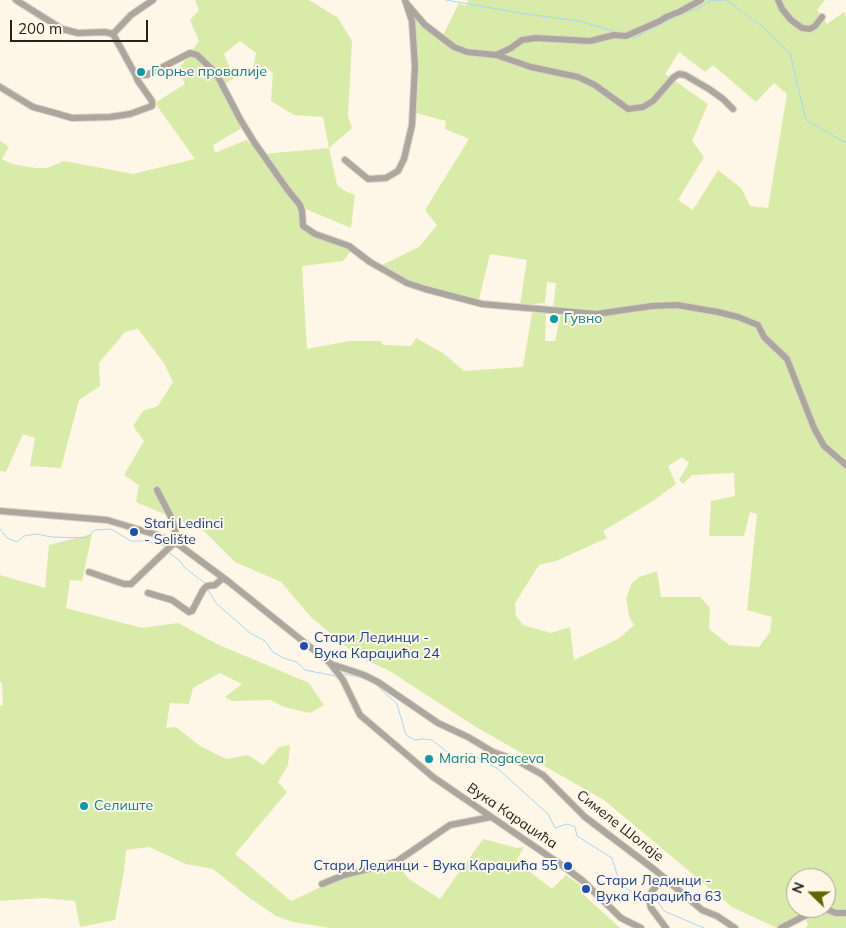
<!DOCTYPE html>
<meta charset="utf-8">
<style>
body{margin:0}
#map{position:relative;width:846px;height:928px;overflow:hidden;background:#fef6e6;font-family:Mulish,sans-serif}
canvas{display:block}
.north{position:absolute;left:786px;top:868px;width:50px;height:50px;box-sizing:border-box;background:#fef6e6;border:1px solid #a8a195;border-radius:50%;rotate:292deg;font-size:14px;font-weight:700;line-height:20px;text-align:center;color:#26221b}
.north::after{content:'';display:block;margin:auto;width:18px;height:22px;background:#616603;clip-path:polygon(50% 0,100% 100%,50% 72%,0 100%)}
.scale{position:absolute;left:10px;top:20px;width:138px;height:22px;box-sizing:border-box;border:2px solid #26221b;border-top:0;padding-left:6px;font-size:15px;line-height:18px;white-space:nowrap;color:#26221b;-webkit-text-stroke:4px #fef6e6;paint-order:stroke}
</style>
<div id="map">
<canvas width="846" height="928"></canvas>
<div class="north">N</div>
<div class="scale">200 m</div>
</div>
<script>
const ctx = document.querySelector('canvas').getContext('2d');
ctx.lineJoin = 'round';
function paint(path, color) { ctx.fillStyle = color; ctx.fill(path, 'evenodd'); }
const shape = rows => new Path2D(rows.map(r => 'M' + r).join(''));
function trace(path, color, width, dash) { ctx.strokeStyle = color; ctx.lineWidth = width; ctx.lineCap = dash ? 'butt' : 'round'; ctx.setLineDash(dash || []); ctx.stroke(path); }
function label(font, color, halo, rows, align = 'center') {
  ctx.font = font + ' Mulish,sans-serif'; ctx.lineWidth = 4; ctx.setLineDash([]); ctx.textBaseline = 'middle'; ctx.strokeStyle = halo; ctx.fillStyle = color; for (const [text, x, y, turn = 0] of rows) {
    ctx.save(); ctx.translate(x, y); ctx.rotate((+turn || 0) * Math.PI / 180); ctx.textAlign = isNaN(turn) ? turn : align; if (halo) ctx.strokeText(text, 0, 0); ctx.fillText(text, 0, 0); ctx.restore();
  }
}
const green = shape([
 [195,0,309,0,338,18,352,41,348,116,352,128,329,148,337,185,345,191,355,195,351,228,301,207,299,224,305,232,340,243,352,250,343,261,302,266,307,349,349,341,381,341,383,345,411,346,416,338,443,353,464,371,523,367,532,313,546,313,545,341,555,341,562,308,553,308,556,283,547,282,545,303,520,305,527,260,490,254,478,303,406,285,376,268,419,247,437,225,425,210,469,139,445,129,446,121,412,112,413,48,408,22,416,20,440,41,459,3,466,6,468,0,825,0,817,10,827,24,844,12,846,16,846,928,806,928,808,924,803,915,777,928,732,907,604,800,476,727,388,670,360,658,311,617,281,582,235,562,204,531,136,502,139,485,124,475,144,441,133,426,143,411,158,406,173,382,164,363,138,329,125,332,99,363,100,386,79,400,61,468,30,466,35,438,23,434,6,472,0,471,0,141,9,147,2,159,12,164,36,168,47,168,64,161,133,174,195,159,155,103,185,84,178,70,199,41,190,20,199,10],
 [240,41,256,53,253,68,266,66,273,74,271,101,294,115,323,117,329,148,263,154,246,140,215,153,213,145,242,128,222,86,234,78,224,54],
 [679,52,705,72,713,65,756,102,774,83,787,94,768,208,750,206,741,188,718,170,693,210,678,200,704,157,692,141,708,104,665,74],
 [682,457,689,463,679,480,683,484,692,475,734,473,735,496,711,501,709,536,744,536,750,512,757,514,747,610,772,617,770,632,759,647,729,645,709,629,710,608,700,597,661,597,657,571,639,577,632,583,626,598,629,616,634,625,618,639,574,660,570,627,551,633,523,625,516,616,515,603,539,565,556,561,607,538,603,531,653,501,676,484,668,466],
 [796,878,826,878,826,908,796,908],
 [92,534,82,581,70,580,66,608,142,628,178,623,217,644,309,683,324,705,310,713,284,707,270,700,231,701,225,697,242,684,220,673,193,688,189,704,170,703,166,728,176,727,200,746,226,759,248,755,263,765,279,747,290,745,288,765,278,782,287,792,235,854,291,901,345,876,398,866,409,879,440,899,483,839,517,848,524,847,516,861,552,889,566,875,580,885,586,897,620,928,331,928,293,922,276,916,247,896,213,869,186,864,149,847,126,850,124,871,115,920,80,927,75,901,42,898,0,901,0,706,3,705,2,683,0,682,0,575,45,588,49,545]
]);
const stream = shape([
 [446,0,525,14,579,21,616,32],
 [683,13,697,9,710,1,726,0,763,27,790,53,806,120,846,143],
 [630,37,634,38,675,17],
 [0,529,7,538,17,542,24,536,37,534,51,537,86,538,95,530,111,529,131,541,146,541,165,546],
 [169,553,179,560,185,568,205,583],
 [208,590,216,603,250,633,265,641,272,651,283,658,297,662,305,670,335,676],
 [344,674,359,677,374,683,383,691,397,704,406,735,415,740,423,739,432,740,451,755,473,754,483,762,497,768,548,814,555,828,567,824,575,827,577,836,612,858,620,884,632,892,648,896],
 [652,898,659,903,664,911,704,928]
]);
const minor = shape([
 [16,0,62,29,78,33,105,32,113,34,135,74,140,75,147,75,157,70,190,53,197,55,216,73,240,119,254,142,287,189,300,205,302,211,303,226,315,234,349,246,370,262,407,283,425,289,482,304,596,314,652,306,677,305,718,312,738,317,758,325,764,337,787,359,814,428,824,446,846,465],
 [778,0,782,9,791,20,802,28,810,29,815,26,822,17],
 [407,4,425,25,454,47,467,52,496,55,531,67,578,77,595,85,628,109,643,107,653,101,674,77,679,74,685,75,709,89,723,99,733,109],
 [113,34,131,15,153,0],
 [496,55,511,48,522,40,536,38,590,41,614,35,626,36,660,21,666,17,679,12,701,0],
 [0,87,33,107,55,113,72,118,110,117,130,114,152,106,152,101,138,81,135,74],
 [345,160,368,179,386,178,398,171,404,159,412,125,415,66,412,21,405,0],
 [157,490,172,519,179,545],
 [0,511,107,520,157,535,179,545,229,582,330,663,343,680,360,715,433,777,563,866,583,881,621,918,641,928],
 [89,572,124,584,131,584,175,542],
 [148,593,172,600,189,612,192,611,203,590,207,586,215,585,223,578],
 [331,664,364,675,378,682,438,723,468,737,493,752,516,760,543,775,585,817,655,870,702,910,717,916,735,928],
 [665,878,652,891,649,899,651,908,666,928],
 [322,884,344,875,396,862,450,825,491,817],
 [781,928,812,912,823,908,836,913,846,913]
]);
const markers = [
 [141,72,5,"#0f9aa8"],
 [554,319,5,"#0f9aa8"],
 [134,532,5,"#1a4fb4"],
 [304,646,5,"#1a4fb4"],
 [429,759,5,"#0f9aa8"],
 [84,806,5,"#0f9aa8"],
 [568,866,5,"#1a4fb4"],
 [586,889,5,"#1a4fb4"]
];
const cultureNames = [
 ["Горње провалије",151,72],
 ["Гувно",564,319],
 ["Maria Rogaceva",439,759],
 ["Селиште",94,806]
];
const transitNames = [
 ["Stari Ledinci",144,524],
 ["- Selište",144,540],
 ["Стари Лединци -",314,638],
 ["Вука Караџића 24",314,654],
 ["Стари Лединци - Вука Караџића 55",558,866,"right"],
 ["Стари Лединци -",596,881],
 ["Вука Караџића 63",596,897]
];
const streetNames = [
 ["Вука Караџића",512,816,34],
 ["Симеле Шолаје",620,826,38]
];
paint(green, '#d9eba9');
trace(stream, '#a2d9f9', 1);
trace(minor, '#dbd4c6', 8);
trace(minor, '#aba69e', 6);
for (const [x, y, r, color] of markers) { const dot = new Path2D(); dot.arc(x, y, r, 0, 2 * Math.PI); ctx.fillStyle = color; ctx.fill(dot); trace(dot, '#fef6e6', 2); }
label('14px', '#0d838f', '#fef6e6', cultureNames, 'left');
label('14px', '#164399', '#fef6e6', transitNames, 'left');
label('14px', '#26221b', '#fef6e6', streetNames);
</script>
